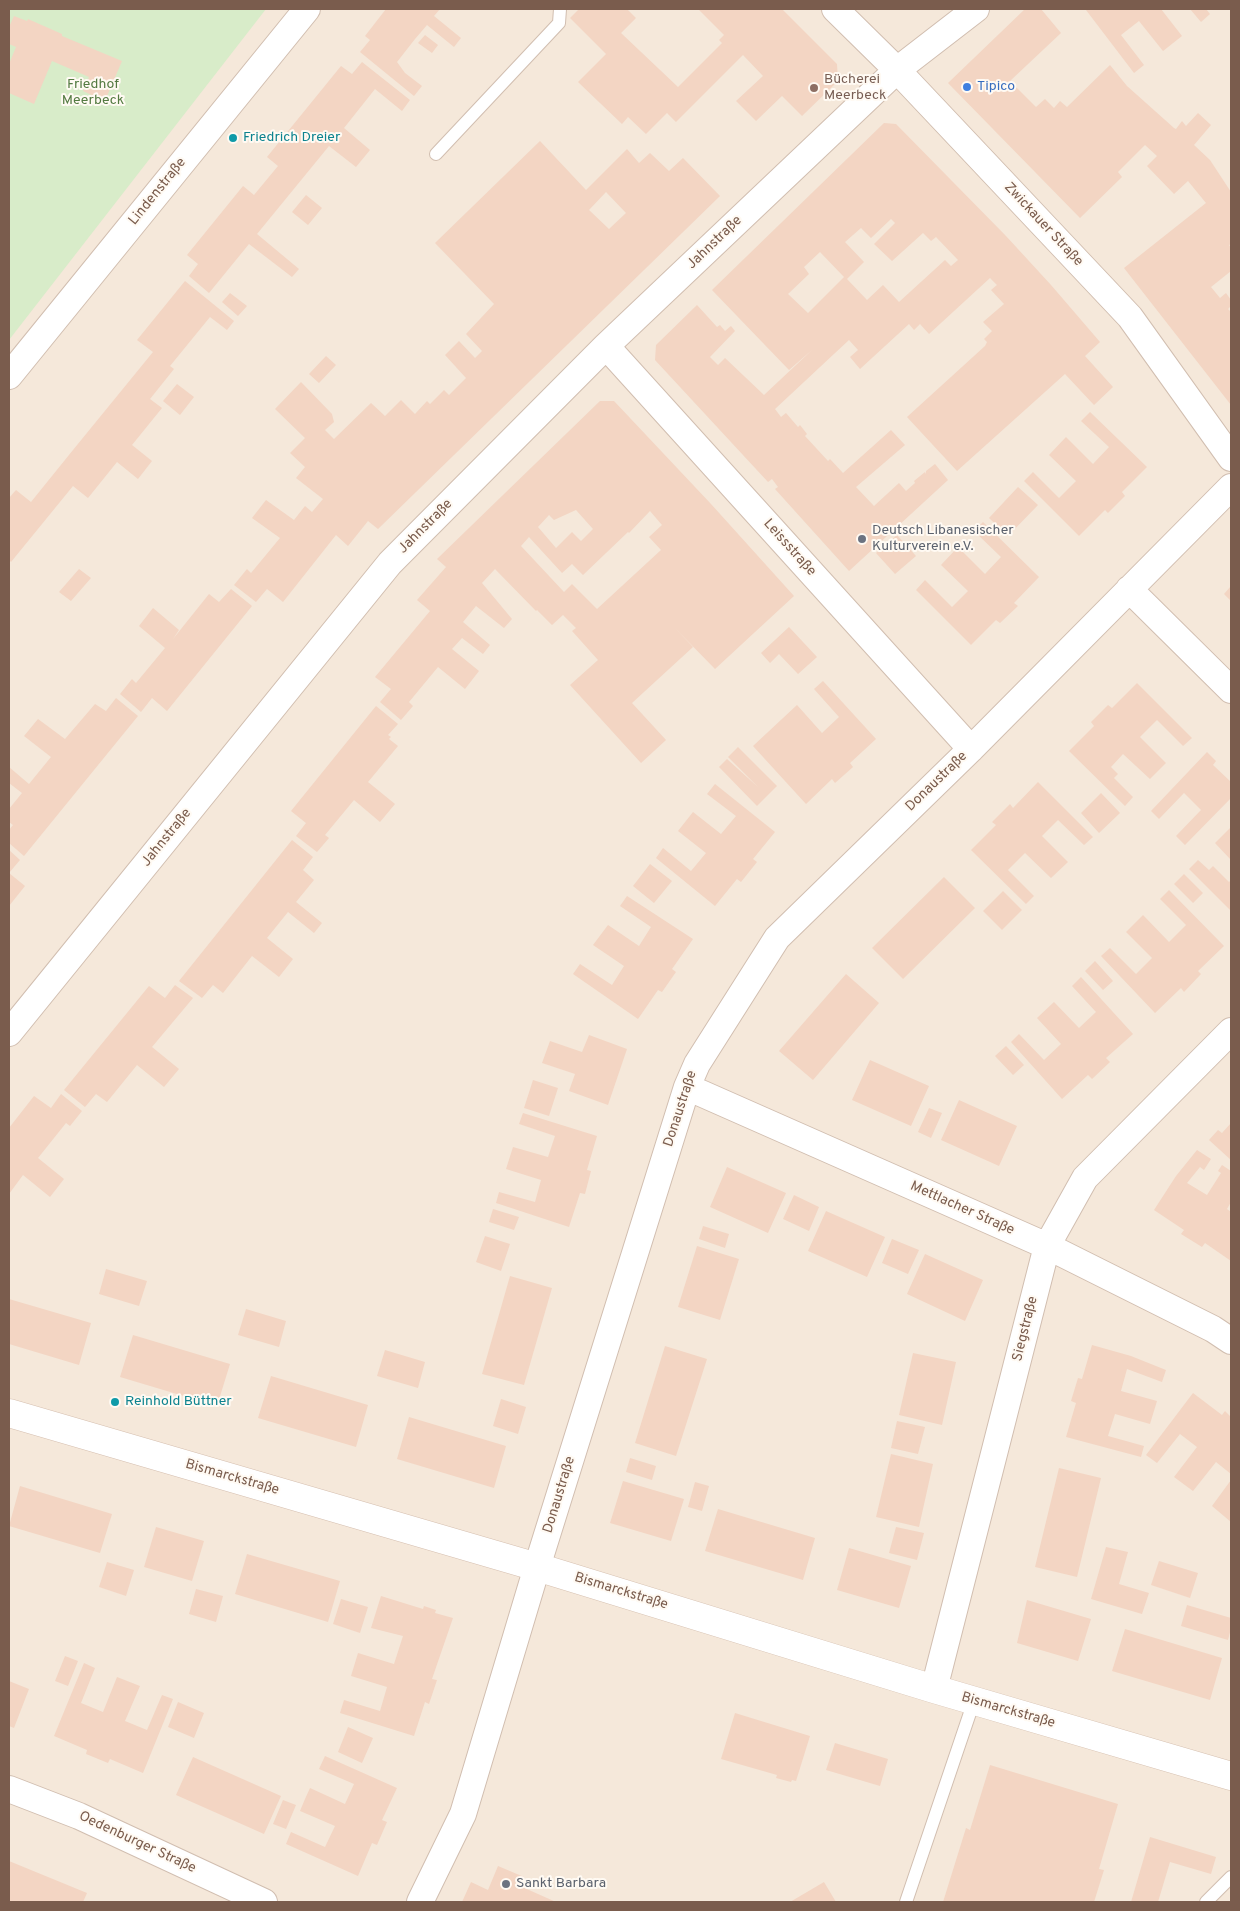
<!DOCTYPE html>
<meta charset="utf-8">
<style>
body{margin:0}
#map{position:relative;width:1240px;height:1911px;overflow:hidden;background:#fdf6ec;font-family:Overpass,sans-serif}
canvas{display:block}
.frame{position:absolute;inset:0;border:10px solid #7a5c4d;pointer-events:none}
</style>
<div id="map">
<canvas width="1240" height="1911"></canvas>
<div class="frame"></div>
</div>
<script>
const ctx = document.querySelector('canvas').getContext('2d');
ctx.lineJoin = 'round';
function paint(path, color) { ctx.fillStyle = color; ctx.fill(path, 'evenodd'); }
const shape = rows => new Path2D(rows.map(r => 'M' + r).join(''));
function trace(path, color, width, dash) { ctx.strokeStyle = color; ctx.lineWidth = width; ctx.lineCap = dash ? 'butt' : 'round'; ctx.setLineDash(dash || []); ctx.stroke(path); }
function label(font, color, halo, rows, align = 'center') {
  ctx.font = font + ' Overpass,sans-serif'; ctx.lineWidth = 4; ctx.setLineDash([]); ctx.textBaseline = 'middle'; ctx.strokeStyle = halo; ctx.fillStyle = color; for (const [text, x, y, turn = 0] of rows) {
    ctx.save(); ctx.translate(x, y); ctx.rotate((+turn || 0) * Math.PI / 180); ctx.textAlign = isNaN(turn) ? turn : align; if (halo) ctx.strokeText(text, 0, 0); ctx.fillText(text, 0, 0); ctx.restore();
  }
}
const residential = shape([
 [9,9,1231,9,1231,1902,9,1902]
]);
const green = shape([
 [9,9,266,9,9,340]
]);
const building = shape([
 [386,9,440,9,434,16,461,38,454,47,427,25,415,39,397,62,405,73,422,86,414,96,360,52,370,40,365,36],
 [579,9,627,9,636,18,621,33,678,87,722,43,719,40,724,35,698,9,782,9,837,64,838,81,802,116,782,96,756,121,736,101,763,76,743,55,676,122,667,113,646,134,628,117,622,124,578,82,606,54,570,18],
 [1025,9,1041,9,1061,33,1010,81,1036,107,1045,99,1054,108,1060,101,1067,107,1110,65,1127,86,1174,128,1176,129,1182,121,1186,126,1198,113,1211,125,1194,145,1210,160,1231,192,1231,244,1229,245,1231,248,1231,271,1211,287,1220,298,1226,293,1231,300,1231,306,1228,309,1231,312,1231,405,1124,268,1206,203,1188,181,1174,194,1147,166,1157,156,1145,145,1118,172,1122,177,1080,218,948,83],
 [1088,9,1161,9,1182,36,1163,51,1139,21,1121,35,1144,65,1134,73,1086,10],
 [1190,9,1206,9,1210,14,1201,22],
 [14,16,27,21,28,19,62,34,62,36,122,61,105,101,83,91,89,77,52,61,34,104,9,93,9,64,16,47,9,44,9,27],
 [425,35,438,45,432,53,418,43],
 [362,62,410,100,402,111,375,89,344,128,370,150,356,167,329,146,257,234,299,269,292,277,249,244,209,293,189,276,198,264,187,255,243,186,254,195,278,166,267,157,341,66,352,74],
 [884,123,896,124,1006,236,1051,285,1100,342,1085,356,1113,387,1094,405,1065,374,957,471,907,417,985,346,987,342,984,339,992,331,983,322,1004,304,991,290,997,285,990,278,929,334,920,324,914,330,909,324,860,369,850,357,858,350,849,340,775,409,781,417,786,413,798,427,800,425,807,434,805,436,828,461,830,459,843,473,891,430,905,445,856,487,874,506,899,483,906,491,915,483,914,481,925,472,926,474,926,471,935,464,948,480,849,571,775,489,778,487,772,479,768,482,655,360,656,345,697,305,717,327,720,325,725,331,731,326,735,331,710,357,718,365,725,358,764,395,812,350,789,370,712,290],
 [891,219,895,223,874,244,892,261,923,233,931,241,936,237,958,260,951,266,945,260,899,302,883,285,867,300,847,279,864,262,845,242,861,228,871,238],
 [820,252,844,277,808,313,788,294,809,274,804,267],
 [540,141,586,190,627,149,639,163,650,153,669,171,683,158,720,196,378,529,368,521,348,546,336,535,283,602,267,589,256,602,234,585,247,569,251,573,280,538,252,518,266,500,294,520,305,506,312,512,323,499,296,478,305,467,290,453,305,438,275,409,301,382,332,414,334,422,325,430,334,439,371,403,385,416,401,400,415,414,427,401,430,404,444,390,449,395,466,378,445,355,459,341,475,358,482,351,466,334,494,304,435,243],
 [606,192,626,213,609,229,589,210],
 [306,195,322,208,308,225,292,212],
 [185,281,234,321,227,330,210,317,170,366,174,369,150,399,162,408,132,445,152,461,138,479,117,462,88,498,73,486,11,562,9,560,9,498,16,490,31,502,73,450,153,352,137,340],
 [230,293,247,306,238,316,222,302],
 [326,356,336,365,319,383,309,374],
 [177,384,194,397,180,415,163,401],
 [600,401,614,401,711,504,794,596,715,669,674,627,693,647,632,703,666,740,641,763,570,685,598,660,572,631,576,628,563,615,552,625,537,610,536,611,495,569,482,583,512,619,504,628,476,606,463,622,490,645,483,654,462,638,452,649,479,671,465,689,438,667,409,702,413,706,401,720,380,702,391,689,375,677,430,611,417,600,446,567,437,559],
 [576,510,593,529,581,541,572,532,556,548,538,527,549,515,554,520],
 [650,511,662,525,649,537,661,550,597,609,572,584,564,592,521,546,529,537,562,573,572,564,583,575,628,532,629,533],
 [1090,412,1147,467,1122,492,1125,496,1108,513,1105,510,1079,536,1024,481,1033,472,1059,498,1076,481,1049,455,1066,437,1093,464,1109,447,1081,421],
 [1018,487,1038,505,1008,536,989,518],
 [983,522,1039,577,1014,603,1018,606,1000,623,996,620,971,645,916,590,925,580,952,607,968,591,941,565,958,547,985,574,1001,557,974,531],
 [897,535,916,556,895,574,876,553],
 [79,569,91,578,71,601,59,592],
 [1231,586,1231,601,1224,594],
 [231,589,252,606,167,711,152,698,141,712,120,694,132,679,136,683,165,648,139,626,153,608,179,630,173,639,209,594,219,602],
 [789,627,817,657,798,674,779,654,770,663,761,653],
 [823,681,876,739,850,763,853,767,835,783,832,779,806,804,753,746,797,705,822,733,839,717,814,689],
 [1137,683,1192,738,1183,746,1157,720,1140,737,1166,763,1150,779,1123,754,1111,767,1118,774,1114,778,1133,797,1125,806,1069,751,1094,726,1091,722,1108,705,1112,708],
 [116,698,138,716,24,856,9,843,9,830,13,825,9,822,9,809,22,793,9,783,9,767,29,784,51,757,24,736,38,719,65,739,95,704,106,711],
 [376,706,398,724,388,735,391,737,389,739,398,746,368,782,395,804,380,822,354,800,325,835,329,838,317,852,296,836,306,823,291,811],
 [738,747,777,786,757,806,719,767,727,759,758,787,728,757],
 [1207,752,1216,761,1213,765,1231,782,1231,798,1185,845,1176,836,1201,810,1184,793,1159,819,1151,811],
 [1038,782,1093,837,1084,845,1058,820,1042,836,1068,862,1051,878,1025,853,1008,870,1034,896,1026,904,971,850,996,825,992,822,1010,804,1013,808],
 [715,784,775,832,753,859,757,862,741,882,737,879,715,906,656,858,663,848,691,871,706,853,678,831,693,812,721,834,736,816,707,794],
 [1101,793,1120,813,1099,833,1081,813],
 [1231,827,1231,860,1215,843],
 [292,840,313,857,303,870,314,880,296,902,322,923,314,933,288,912,267,938,293,959,279,977,252,956,223,993,213,985,202,998,179,981],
 [9,850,20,860,9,873,25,886,9,906],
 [1198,860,1209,870,1213,866,1229,882,1231,880,1231,911,1189,869],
 [650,864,672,881,654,903,633,886],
 [1184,874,1203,893,1193,903,1174,884],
 [944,877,975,908,903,979,872,948],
 [1169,890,1224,946,1198,971,1201,974,1184,992,1181,988,1155,1013,1101,956,1110,948,1136,974,1152,958,1126,932,1143,915,1169,942,1186,925,1160,899],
 [1003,891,1022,910,1002,930,983,911],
 [627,896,693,939,672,969,676,972,662,992,658,990,638,1019,573,974,580,964,612,985,624,966,593,945,608,925,639,946,651,927,620,906],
 [1095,961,1113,981,1103,990,1085,971],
 [846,974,879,1003,813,1080,779,1051],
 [1081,977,1133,1034,1106,1058,1110,1062,1092,1079,1088,1075,1062,1099,1011,1042,1019,1034,1044,1060,1061,1044,1037,1018,1054,1002,1079,1028,1096,1012,1072,986],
 [175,985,193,998,152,1047,179,1069,164,1087,137,1065,107,1102,96,1094,85,1107,64,1090,149,986,165,998],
 [589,1035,627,1049,608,1105,569,1091,575,1074,542,1063,550,1041,582,1052],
 [1006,1046,1024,1065,1013,1075,995,1056],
 [870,1060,929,1086,911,1126,852,1100],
 [533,1080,558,1088,549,1116,524,1108],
 [61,1094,82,1111,70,1126,66,1123,38,1158,64,1179,50,1197,23,1175,9,1194,9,1128,34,1096,51,1108],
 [959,1100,1017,1126,999,1166,941,1140],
 [929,1108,942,1113,931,1138,918,1132],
 [523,1113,597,1136,587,1170,591,1171,585,1194,580,1193,569,1227,496,1203,499,1192,535,1202,541,1180,506,1169,513,1147,548,1157,555,1136,519,1124],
 [1231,1123,1231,1160,1209,1140,1218,1130,1222,1133],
 [1197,1150,1211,1159,1204,1170,1200,1167,1187,1183,1207,1195,1221,1173,1218,1171,1222,1165,1231,1171,1231,1202,1227,1209,1231,1212,1231,1261,1205,1243,1202,1247,1181,1234,1184,1230,1154,1210,1176,1176],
 [727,1167,786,1193,768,1233,710,1207],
 [794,1195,819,1207,809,1231,783,1219],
 [493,1209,519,1217,514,1230,489,1222],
 [826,1211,885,1237,867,1277,808,1251],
 [703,1226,729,1234,725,1248,699,1239],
 [485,1236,510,1244,501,1271,476,1262],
 [892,1239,919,1250,908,1274,882,1263],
 [697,1246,739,1259,720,1320,678,1307],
 [925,1254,983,1280,965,1321,907,1294],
 [106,1269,147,1281,139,1306,99,1294],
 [510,1276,552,1288,524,1385,482,1374],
 [9,1299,91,1323,79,1365,9,1344],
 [246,1309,286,1321,279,1347,238,1335],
 [133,1335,230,1364,217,1406,120,1377],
 [1092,1345,1131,1356,1166,1370,1162,1382,1127,1369,1121,1391,1157,1401,1150,1424,1115,1414,1108,1436,1144,1446,1141,1457,1066,1437,1076,1403,1071,1401,1078,1378,1082,1379],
 [665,1346,707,1359,676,1456,635,1443],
 [385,1350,425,1362,418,1388,377,1376],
 [913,1353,956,1362,942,1425,899,1415],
 [271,1376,368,1405,356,1447,258,1418],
 [1193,1393,1222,1415,1225,1411,1231,1417,1231,1474,1216,1462,1193,1491,1174,1477,1197,1447,1180,1434,1157,1463,1146,1455],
 [501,1399,526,1407,518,1434,493,1426],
 [409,1417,506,1446,494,1488,397,1459],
 [897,1421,925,1427,918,1454,891,1448],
 [891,1454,933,1464,919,1527,876,1517],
 [630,1458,656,1466,652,1480,626,1472],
 [1059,1468,1101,1478,1077,1577,1035,1567],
 [1231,1480,1231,1522,1212,1506],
 [623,1481,684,1499,671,1541,610,1523],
 [695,1482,709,1486,702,1511,688,1507],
 [20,1486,112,1514,100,1553,9,1526],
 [718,1509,815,1538,803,1580,705,1551],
 [156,1527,204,1541,192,1581,144,1567],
 [896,1527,924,1533,917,1560,889,1553],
 [1106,1547,1128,1552,1119,1584,1149,1593,1142,1614,1091,1599],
 [849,1548,911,1566,899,1608,837,1590],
 [247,1554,340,1581,328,1622,235,1594],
 [1159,1561,1198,1573,1190,1598,1151,1585],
 [107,1562,134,1570,126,1596,99,1587],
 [196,1589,223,1596,216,1622,189,1614],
 [381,1596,423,1609,424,1606,436,1610,435,1613,453,1618,432,1679,437,1680,429,1704,425,1702,414,1736,340,1713,344,1700,380,1711,387,1687,351,1676,358,1653,394,1664,403,1636,371,1628],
 [341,1599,368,1607,360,1633,333,1624],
 [1027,1600,1091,1619,1078,1661,1017,1643],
 [1187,1605,1231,1618,1231,1628,1228,1640,1181,1626],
 [1125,1629,1222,1658,1210,1700,1112,1671],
 [65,1656,78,1661,68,1686,55,1681],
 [84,1663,95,1668,81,1703,103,1712,117,1677,140,1686,125,1721,147,1730,162,1695,173,1699,143,1773,110,1759,108,1763,86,1754,87,1750,54,1736],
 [9,1681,29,1689,14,1728,9,1726],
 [178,1702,204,1713,194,1738,168,1727],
 [735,1713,810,1736,796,1781,792,1780,791,1782,776,1778,777,1775,721,1759],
 [348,1727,373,1738,362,1763,338,1752],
 [835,1743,888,1759,880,1786,826,1770],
 [325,1756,397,1788,382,1820,387,1822,377,1845,372,1843,358,1876,286,1844,291,1832,325,1847,335,1826,300,1811,305,1799,310,1788,345,1804,354,1784,319,1769],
 [193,1757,281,1796,264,1834,176,1795],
 [990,1765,1118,1804,1099,1869,1104,1870,1094,1902,943,1902,966,1828,970,1830],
 [283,1800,296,1805,286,1829,273,1824],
 [1150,1837,1216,1857,1211,1874,1170,1862,1158,1902,1131,1902],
 [9,1861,87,1893,83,1902,9,1902],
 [498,1866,524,1877,520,1886,556,1902,462,1902,471,1882,488,1890],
 [824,1882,836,1902,790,1902]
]);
const service = shape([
 [436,154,559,23,560,9],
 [906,1902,974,1701],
 [1206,1902,1231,1877]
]);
const minor = shape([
 [835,9,897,70,1130,317,1231,458],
 [606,346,971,749],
 [9,376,307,9],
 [1129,589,1231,690],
 [9,1033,390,563,606,346,897,70,976,9],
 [687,1087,1047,1246,1213,1329,1231,1341],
 [934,1689,1047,1246,1085,1178,1231,1031],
 [9,1789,79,1816,264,1902],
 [420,1902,463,1814,537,1567,687,1087,697,1064,777,938,971,749,1231,487]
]);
const secondary = shape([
 [9,1413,537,1567,934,1689,1231,1776]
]);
const markers = [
 [967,87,5,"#3f7fe0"],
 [814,88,5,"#8d6e63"],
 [233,138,5,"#0f9aa8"],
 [862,539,5,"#6b7280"],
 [115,1402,5,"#0f9aa8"],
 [506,1884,5,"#6b7280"]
];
const educationNames = [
 ["Bücherei",824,80],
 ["Meerbeck",824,96]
];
const parkNames = [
 ["Friedhof",93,85],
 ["Meerbeck",93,101]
];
const shopNames = [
 ["Tipico",977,87]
];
const cultureNames = [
 ["Friedrich Dreier",243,138],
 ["Reinhold Büttner",125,1402]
];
const streetNames = [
 ["Lindenstraße",158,192,-51],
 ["Zwickauer Straße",1043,225,47],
 ["Jahnstraße",715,243,-44],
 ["Jahnstraße",426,527,-45],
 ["Leissstraße",789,548,48],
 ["Donaustraße",937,782,-44],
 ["Jahnstraße",167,838,-51],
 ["Donaustraße",681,1109,-72],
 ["Mettlacher Straße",962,1209,24],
 ["Siegstraße",1026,1329,-76],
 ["Bismarckstraße",232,1478,16],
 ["Donaustraße",560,1495,-73],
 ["Bismarckstraße",621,1592,17],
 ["Bismarckstraße",1008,1711,16],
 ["Oedenburger Straße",137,1843,25]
];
const worshipNames = [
 ["Deutsch Libanesischer",872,531],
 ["Kulturverein e.V.",872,547],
 ["Sankt Barbara",516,1884]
];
paint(residential, '#f5e8da');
paint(green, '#d8ecc9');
paint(building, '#f3d5c3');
trace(service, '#d1beb0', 14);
trace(minor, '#d1beb0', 28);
trace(secondary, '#d6c0b0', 29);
trace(service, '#fff', 12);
trace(minor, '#fff', 26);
trace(secondary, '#fff', 28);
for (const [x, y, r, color] of markers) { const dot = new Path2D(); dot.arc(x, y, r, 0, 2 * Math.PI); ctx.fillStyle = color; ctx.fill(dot); trace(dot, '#fffaf3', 2); }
label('14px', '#785e54', '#fffaf3', educationNames, 'left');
label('14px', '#537a41', '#fffaf3', parkNames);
label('14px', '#366cbe', '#fffaf3', shopNames, 'left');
label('14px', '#0d838f', '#fffaf3', cultureNames, 'left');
label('14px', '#7a5c4d', '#fffaf3', streetNames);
label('14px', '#5b616d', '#fffaf3', worshipNames, 'left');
</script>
